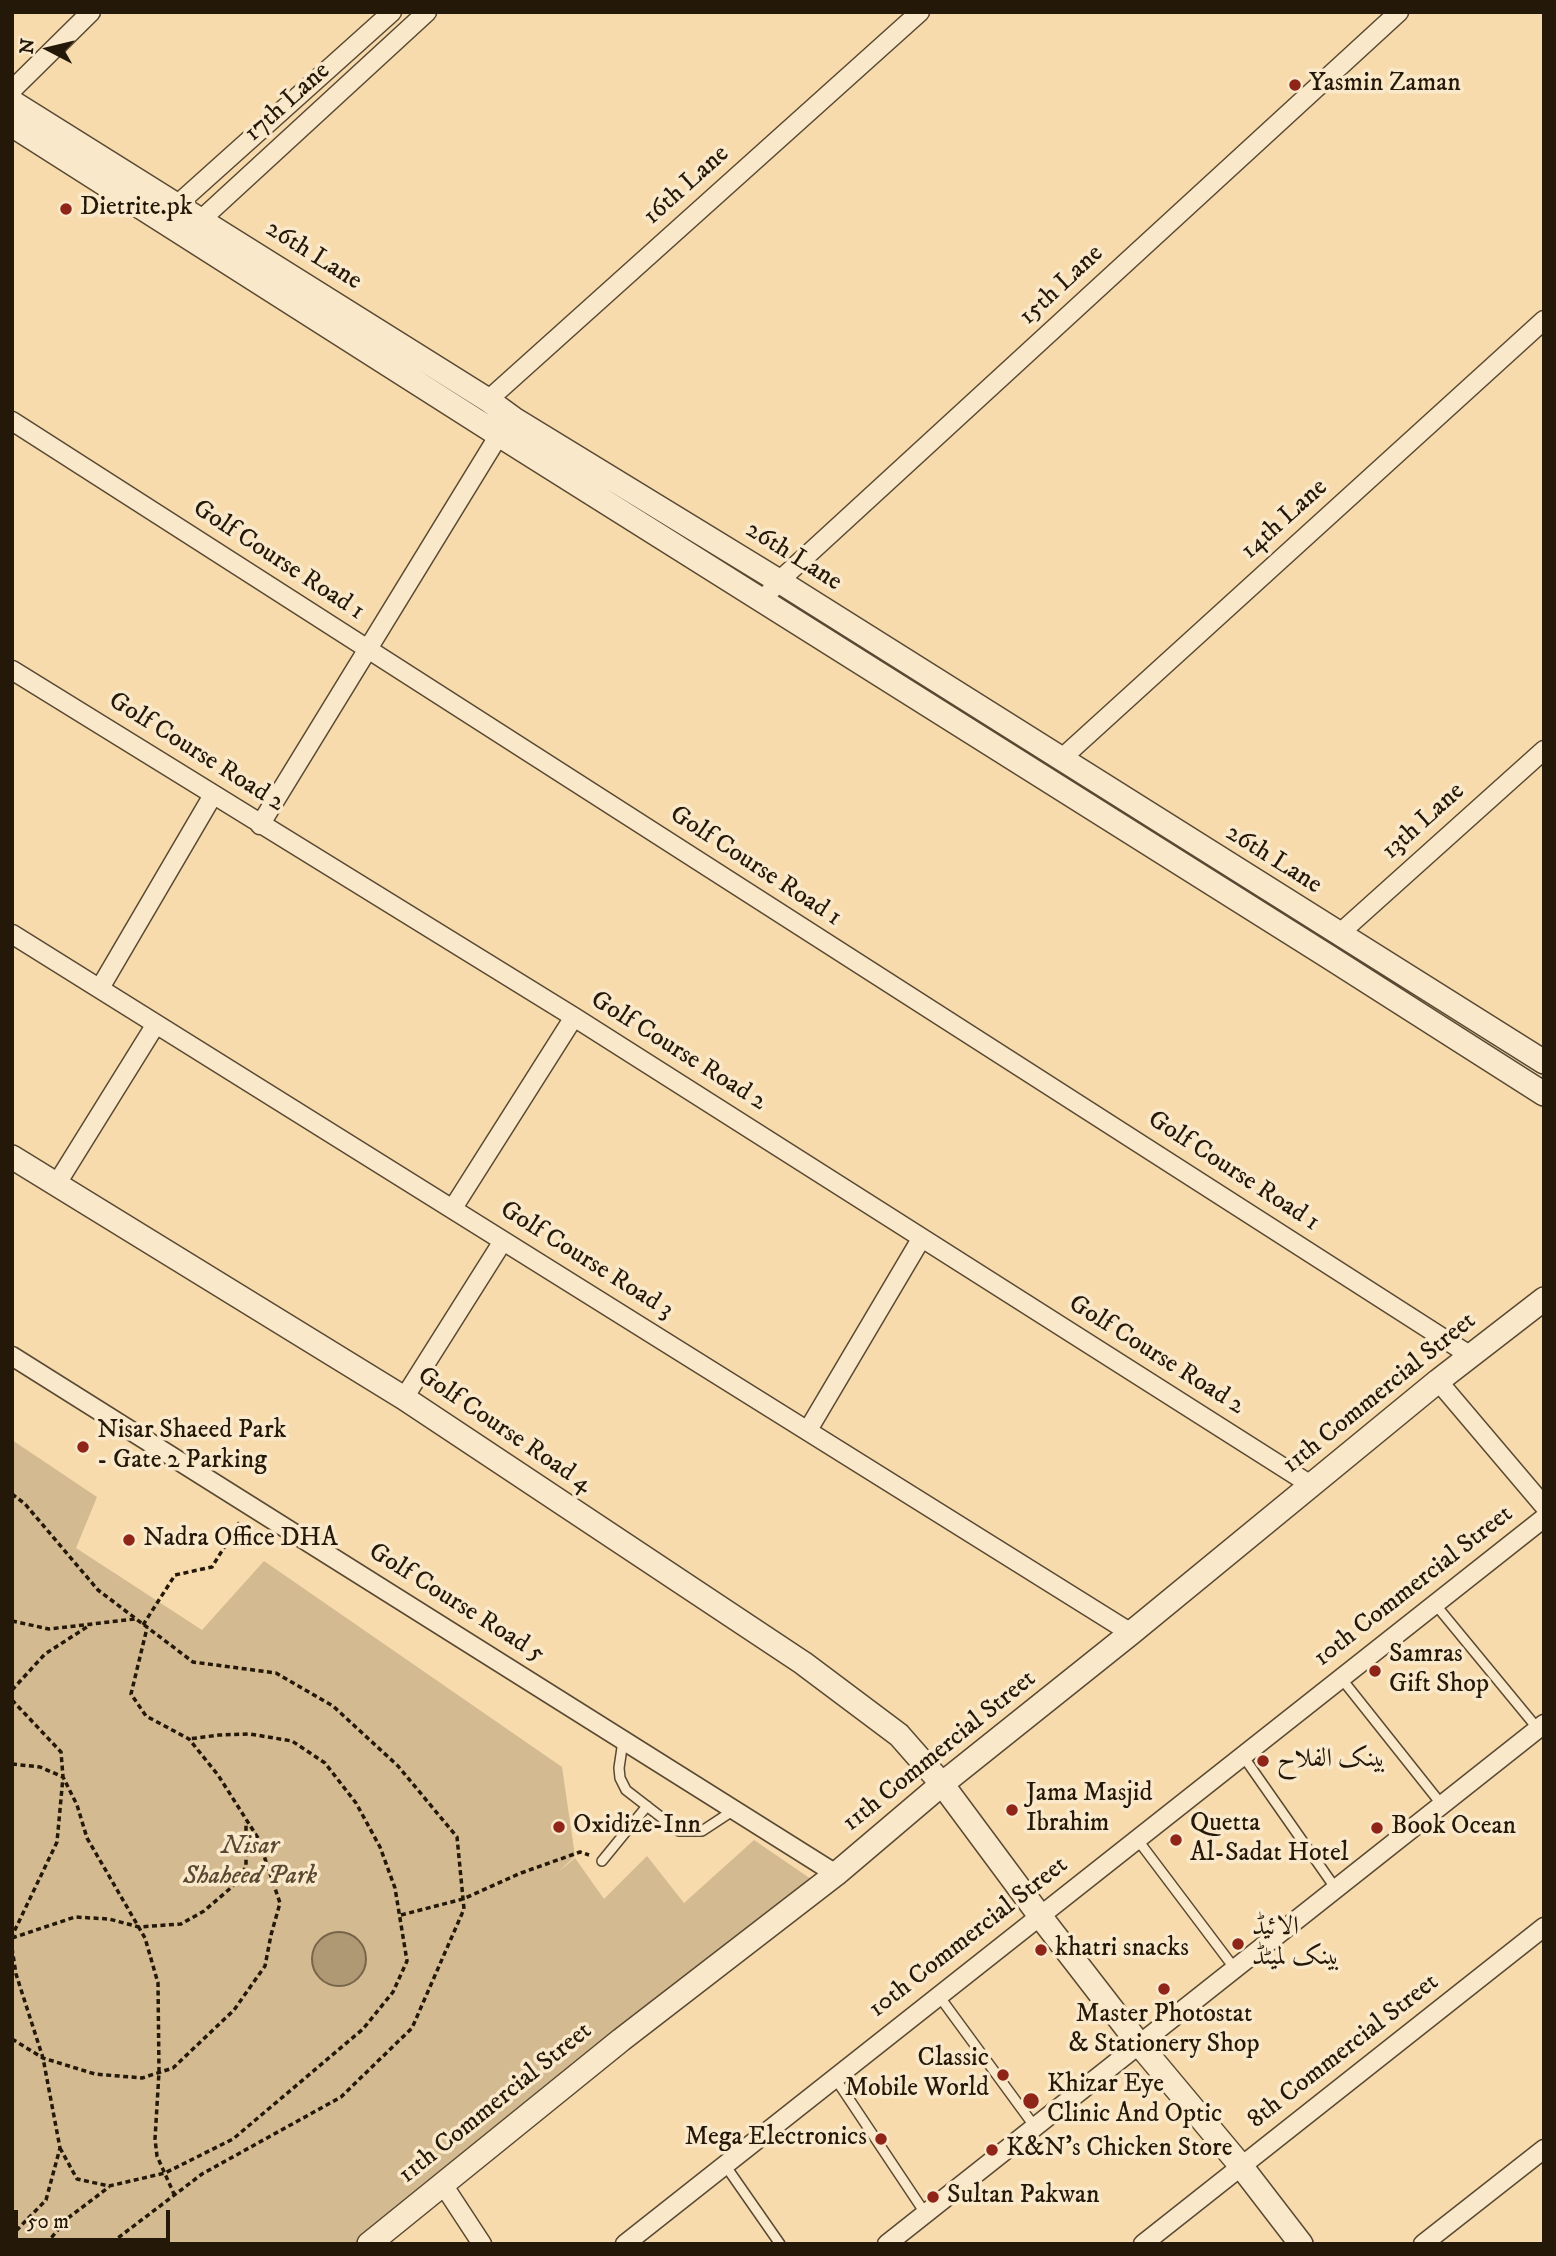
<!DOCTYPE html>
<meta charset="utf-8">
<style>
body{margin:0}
#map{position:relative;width:1556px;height:2256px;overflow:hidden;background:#f7dbad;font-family:"IM FELL DW Pica",serif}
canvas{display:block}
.frame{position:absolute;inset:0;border:14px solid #241809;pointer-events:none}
.north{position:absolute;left:14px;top:14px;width:70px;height:70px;-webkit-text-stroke:5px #fae8ca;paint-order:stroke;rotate:277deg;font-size:19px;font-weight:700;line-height:28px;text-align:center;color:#241809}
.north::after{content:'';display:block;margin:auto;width:24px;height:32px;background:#241809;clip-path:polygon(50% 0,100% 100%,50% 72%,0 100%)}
.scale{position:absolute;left:14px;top:2210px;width:156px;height:32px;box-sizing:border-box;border:4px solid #241809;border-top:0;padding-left:9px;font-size:21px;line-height:24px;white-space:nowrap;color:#241809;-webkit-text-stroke:5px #fae8ca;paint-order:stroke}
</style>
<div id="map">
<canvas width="1556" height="2256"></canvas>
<div class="frame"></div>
<div class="north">N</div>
<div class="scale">50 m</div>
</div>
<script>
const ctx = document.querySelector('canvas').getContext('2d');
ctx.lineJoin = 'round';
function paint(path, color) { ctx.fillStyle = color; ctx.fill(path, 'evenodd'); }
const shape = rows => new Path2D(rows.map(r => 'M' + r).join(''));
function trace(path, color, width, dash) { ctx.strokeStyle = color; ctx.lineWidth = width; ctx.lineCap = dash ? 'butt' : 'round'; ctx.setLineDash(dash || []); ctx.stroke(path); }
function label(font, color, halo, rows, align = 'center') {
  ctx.font = font + ' "IM FELL DW Pica",Amiri,serif'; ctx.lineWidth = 7; ctx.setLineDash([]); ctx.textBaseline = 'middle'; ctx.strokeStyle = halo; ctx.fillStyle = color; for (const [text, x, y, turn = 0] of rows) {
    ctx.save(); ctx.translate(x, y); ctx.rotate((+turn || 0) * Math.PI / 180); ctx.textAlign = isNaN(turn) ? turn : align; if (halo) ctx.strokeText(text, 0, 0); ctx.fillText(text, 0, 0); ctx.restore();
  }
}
const green = shape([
 [12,1440,97,1497,76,1548,202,1630,264,1561,562,1767,575,1856,558,1872,575,1858,604,1899,647,1856,684,1903,754,1840,811,1879,354,2244,12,2244]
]);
const water = shape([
 '312 1959a27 27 0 1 1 54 0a27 27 0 1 1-54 0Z'
]);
const path = shape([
 [12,1494,25,1504,98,1590,193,1662,276,1673,333,1706,398,1766,457,1837,464,1909,412,2028,341,2097,202,2174,110,2244],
 [12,1621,49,1629,135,1619],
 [143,1625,175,1575,212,1567,241,1520],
 [12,1690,45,1654,90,1625],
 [12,1700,61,1752,63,1777,57,1842,12,1936],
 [12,1764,40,1767,63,1777,77,1805,87,1838,145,1938,158,1983,159,2072,155,2139,157,2156,174,2194],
 [401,1915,463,1899,521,1873,580,1852,589,1855],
 [12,1938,75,1917,109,1919,139,1927,181,1924,204,1911,233,1886,246,1867,246,1822],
 [12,1948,16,1974,43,2058,60,2148,46,2200,12,2235],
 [12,2039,43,2058,95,2074,142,2078,173,2068,234,2010,265,1966,271,1935,280,1903,258,1838,218,1775,189,1739,146,1716,131,1694,147,1628],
 [60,2148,77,2179,109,2186,165,2173,233,2139,363,2029,393,1992,407,1961,395,1888,380,1847,356,1803,325,1763,292,1741,250,1734,219,1735,189,1739],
 [46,2244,68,2218,109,2187]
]);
const service = shape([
 [1435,1604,1538,1729],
 [1341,1678,1442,1805],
 [623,1741,619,1768,620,1778,626,1790,679,1831,702,1831,734,1810],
 [1243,1756,1336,1889],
 [1137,1839,1235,1969],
 [602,1861,647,1806],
 [939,1996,1035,2127],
 [835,2078,925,2213],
 [725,2165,780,2244]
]);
const minor = shape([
 [12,90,91,12],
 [169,212,392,12],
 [192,228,427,12],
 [488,400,920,12],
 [12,421,1471,1356],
 [762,601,779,581,1399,12],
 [12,670,574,1017,1311,1485],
 [1061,759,1544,320],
 [260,825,499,435],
 [12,934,1131,1633],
 [1339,934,1544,750],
 [100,988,213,795],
 [56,1185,156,1024],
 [453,1208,574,1017],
 [12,1356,836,1874],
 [1438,1381,1544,1506],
 [404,1398,503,1241],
 [808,1430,921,1239],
 [442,2183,482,2244],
 [625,2244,1544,1518],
 [887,2244,1544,1724],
 [1143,2244,1544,1927],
 [1423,2244,1544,2149]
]);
const tertiary = shape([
 [12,102,488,400,514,419,779,581,1544,1062],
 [12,125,499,435,1329,957,1544,1094],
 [12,1157,404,1398,803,1663,899,1735,942,1784,1040,1916,1139,2044,1241,2166,1301,2244],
 [369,2244,621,2040,836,1874,942,1784,1131,1633,1438,1381,1544,1299]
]);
const markers = [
 [1295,85,7,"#8f2418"],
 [66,209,7,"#8f2418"],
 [83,1447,7,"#8f2418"],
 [129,1540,7,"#8f2418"],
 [1375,1671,7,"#8f2418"],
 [1263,1761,7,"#8f2418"],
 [1012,1810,7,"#8f2418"],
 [559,1827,7,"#8f2418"],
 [1377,1828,7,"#8f2418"],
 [1176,1840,7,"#8f2418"],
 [1238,1944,7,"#8f2418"],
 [1041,1950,7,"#8f2418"],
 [1164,1989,7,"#8f2418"],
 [1003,2075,7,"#8f2418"],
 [1031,2101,9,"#8f2418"],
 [881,2139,7,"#8f2418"],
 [992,2150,7,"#8f2418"],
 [933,2197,7,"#8f2418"]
];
const poiNames = [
 ["Yasmin Zaman",1309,85],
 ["Dietrite.pk",80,209],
 ["Nisar Shaeed Park",97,1432],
 ["- Gate 2 Parking",97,1462],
 ["Nadra Office DHA",143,1540],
 ["Samras",1389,1656],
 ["Gift Shop",1389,1686],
 ["بینک الفلاح",1277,1761],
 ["Jama Masjid",1026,1795],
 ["Ibrahim",1026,1825],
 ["Quetta",1190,1825],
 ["Al-Sadat Hotel",1190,1855],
 ["Oxidize-Inn",573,1827],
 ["Book Ocean",1391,1828],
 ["الائیڈ",1252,1929],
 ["بینک لمیٹڈ",1252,1959],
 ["khatri snacks",1055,1950],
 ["Master Photostat",1164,2016,"center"],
 ["& Stationery Shop",1164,2046,"center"],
 ["Classic",989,2060,"right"],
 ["Mobile World",989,2090,"right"],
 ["Khizar Eye",1047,2086],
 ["Clinic And Optic",1047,2116],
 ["Mega Electronics",867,2139,"right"],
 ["K&N's Chicken Store",1006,2150],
 ["Sultan Pakwan",947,2197]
];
const streetNames = [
 ["17th Lane",288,103,-42],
 ["16th Lane",687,186,-42],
 ["26th Lane",313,256,32],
 ["15th Lane",1062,286,-43],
 ["14th Lane",1285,520,-42],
 ["26th Lane",793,557,32],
 ["Golf Course Road 1",278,561,33],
 ["Golf Course Road 2",196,753,32],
 ["13th Lane",1424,822,-42],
 ["26th Lane",1273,860,32],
 ["Golf Course Road 1",755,867,33],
 ["Golf Course Road 2",678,1052,32],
 ["Golf Course Road 1",1233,1172,33],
 ["Golf Course Road 3",586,1261,32],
 ["Golf Course Road 2",1156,1356,32],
 ["11th Commercial Street",1380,1394,-39],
 ["Golf Course Road 4",504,1431,34],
 ["10th Commercial Street",1414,1587,-38],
 ["Golf Course Road 5",456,1604,32],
 ["11th Commercial Street",940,1752,-39],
 ["10th Commercial Street",969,1938,-38],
 ["8th Commercial Street",1344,2052,-38],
 ["11th Commercial Street",496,2104,-39]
];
const parkNames = [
 ["Nisar",250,1848],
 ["Shaheed Park",250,1878]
];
paint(green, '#d3ba91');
paint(water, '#af9975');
trace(water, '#77654a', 2);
trace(service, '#594932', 12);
trace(minor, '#594932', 21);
trace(tertiary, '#594932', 26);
trace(path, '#241809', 3.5, [5, 3.5]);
trace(service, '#fae8ca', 9);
trace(minor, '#fae8ca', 18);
trace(tertiary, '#fae8ca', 23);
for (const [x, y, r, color] of markers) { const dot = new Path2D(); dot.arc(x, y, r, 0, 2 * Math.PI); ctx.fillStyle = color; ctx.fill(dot); trace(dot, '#fae8ca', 2.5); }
label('26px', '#241809', '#fae8ca', poiNames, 'left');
label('26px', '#241809', '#fae8ca', streetNames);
label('italic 26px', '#594932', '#fae8ca', parkNames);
</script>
